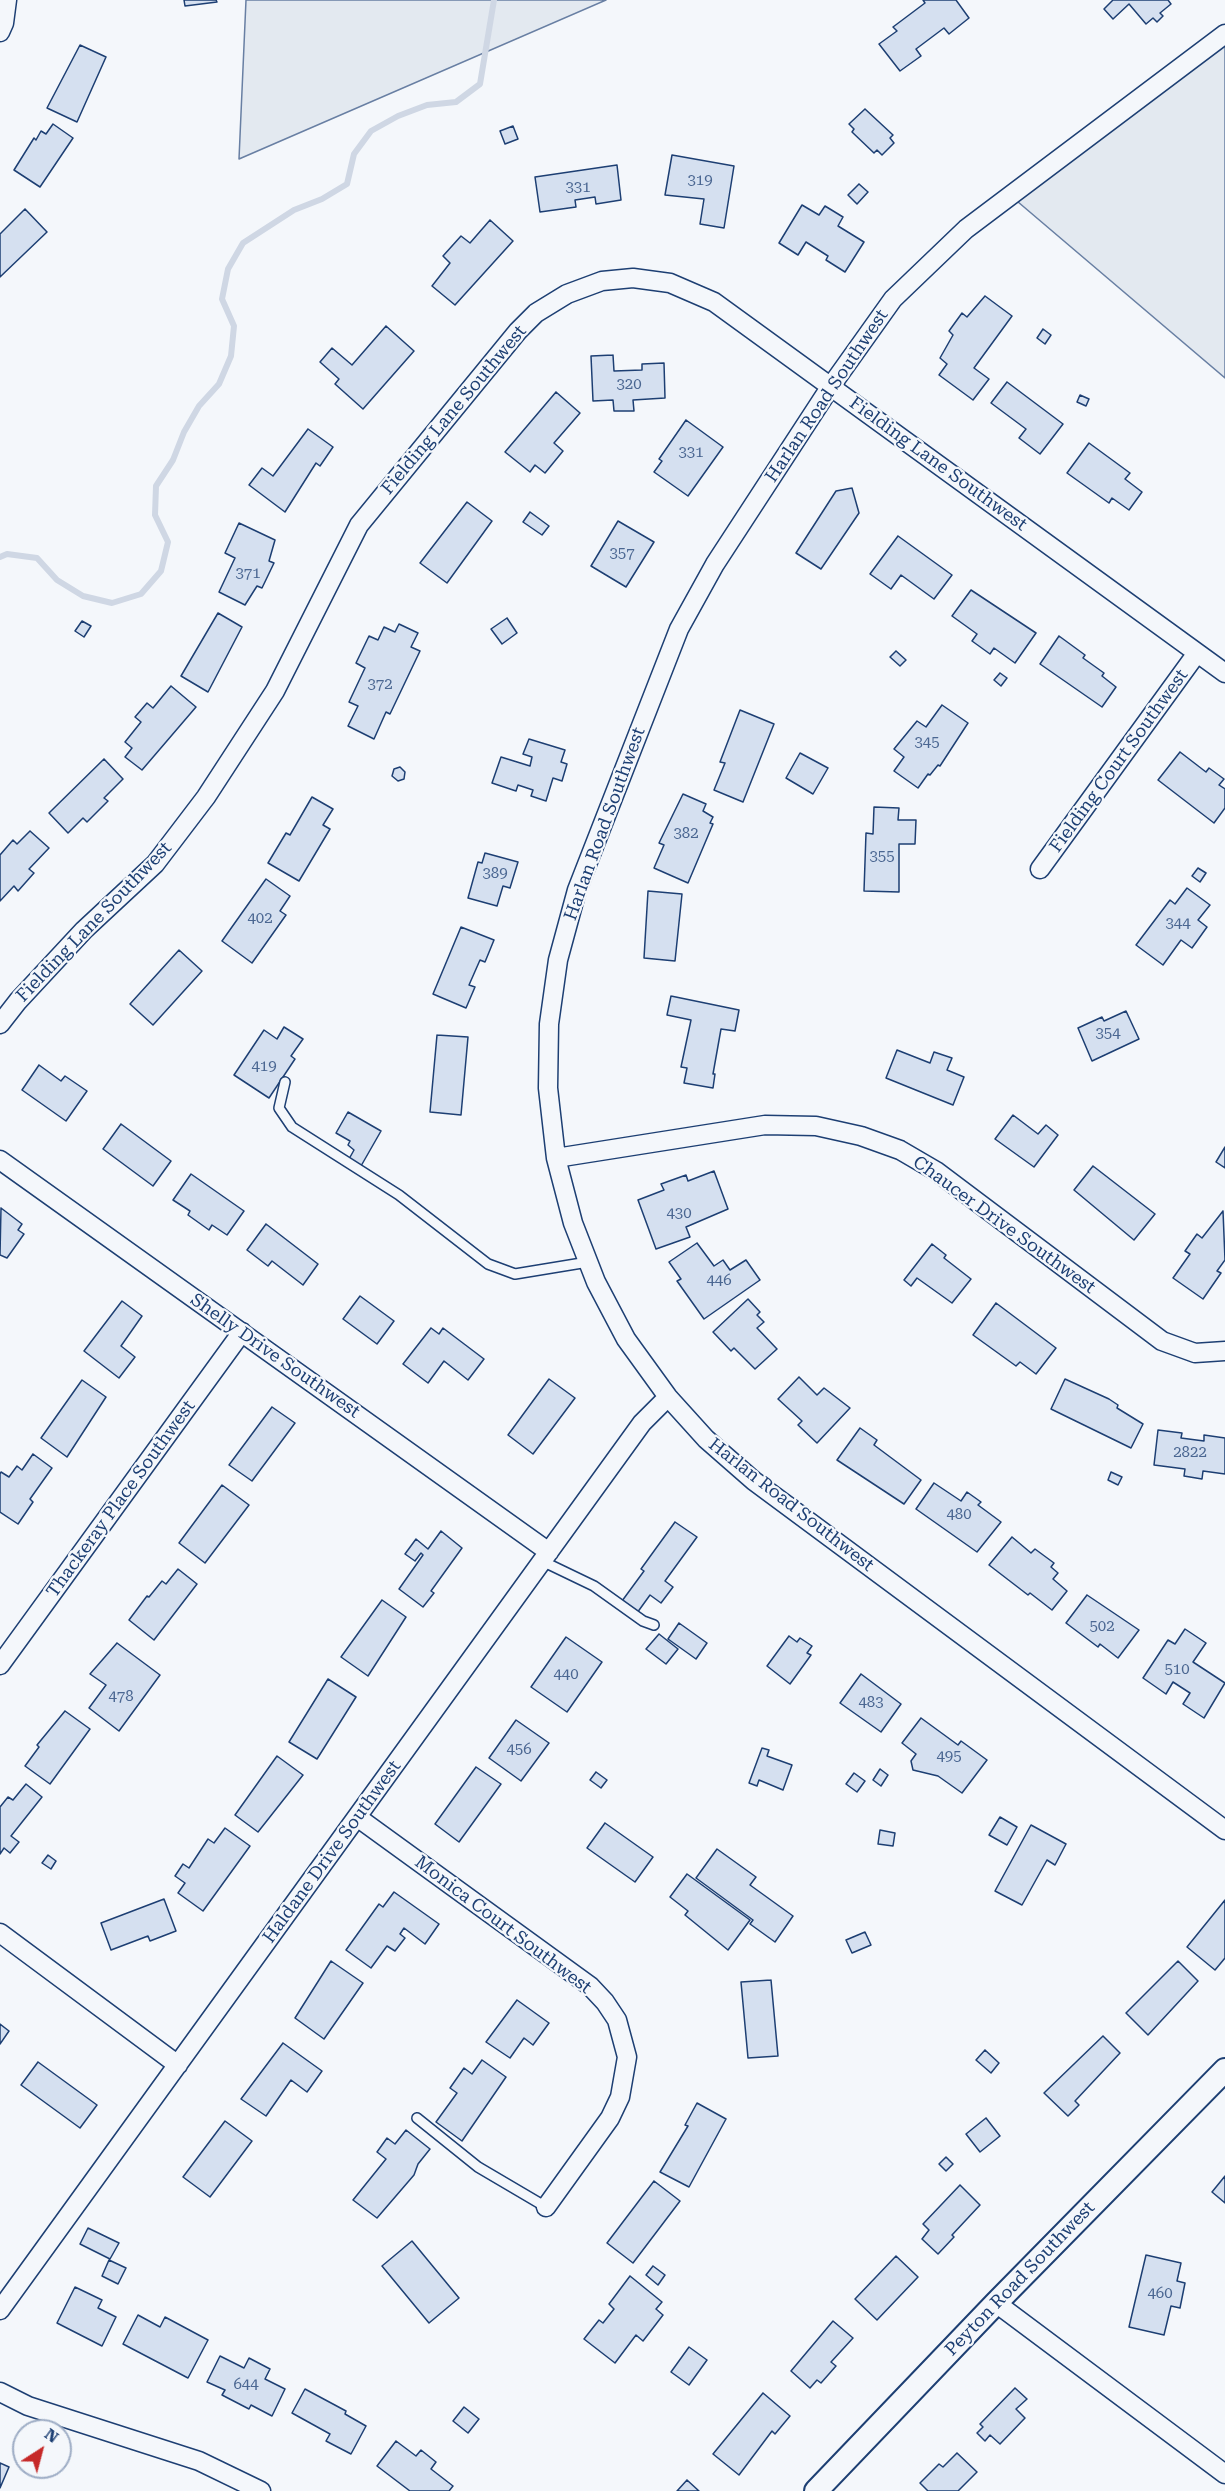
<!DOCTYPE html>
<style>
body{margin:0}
#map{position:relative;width:1225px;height:2491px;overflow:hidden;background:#f4f7fb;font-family:"Roboto Serif",serif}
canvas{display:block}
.north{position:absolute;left:12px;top:2419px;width:60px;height:60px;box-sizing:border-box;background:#f4f7fb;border:2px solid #9eadc5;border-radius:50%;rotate:36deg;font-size:16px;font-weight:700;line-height:24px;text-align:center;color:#1d3f73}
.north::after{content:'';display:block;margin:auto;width:21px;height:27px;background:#c62828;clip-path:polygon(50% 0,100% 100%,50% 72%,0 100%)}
</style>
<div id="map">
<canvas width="1225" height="2491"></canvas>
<div class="north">N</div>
</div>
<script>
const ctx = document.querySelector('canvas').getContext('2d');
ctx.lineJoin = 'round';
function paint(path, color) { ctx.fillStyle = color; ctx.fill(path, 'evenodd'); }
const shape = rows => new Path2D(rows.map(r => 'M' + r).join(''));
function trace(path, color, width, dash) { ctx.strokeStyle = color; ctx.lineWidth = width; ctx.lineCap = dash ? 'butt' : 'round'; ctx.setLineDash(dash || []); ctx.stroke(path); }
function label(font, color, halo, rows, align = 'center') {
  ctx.font = font + ' "Roboto Serif",serif'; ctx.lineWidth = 4.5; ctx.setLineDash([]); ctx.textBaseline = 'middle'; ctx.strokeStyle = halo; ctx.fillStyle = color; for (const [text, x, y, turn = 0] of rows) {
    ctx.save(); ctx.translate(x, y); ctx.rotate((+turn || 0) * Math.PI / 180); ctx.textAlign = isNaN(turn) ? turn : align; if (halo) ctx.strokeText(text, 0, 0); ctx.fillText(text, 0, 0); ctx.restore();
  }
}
const green = shape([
 [246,0,606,0,239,159,246,0],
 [1225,38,1225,378,1011,196,1225,38]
]);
const stream = shape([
 [0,557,7,554,37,558,57,580,83,596,112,603,141,594,161,571,168,542,155,515,156,486,173,460,184,432,199,406,219,384,231,356,234,326,222,299,228,269,243,243,294,210,322,199,347,184,354,154,371,131,398,116,427,105,456,102,480,84,494,0]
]);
const building = shape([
 [184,0,216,0,217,2,185,6,184,0],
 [923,0,956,0,969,18,949,34,944,28,916,49,921,56,900,71,879,44,897,31,893,27,925,3,923,0],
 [1113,0,1168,0,1171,4,1160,13,1163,16,1157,22,1153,18,1146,24,1129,4,1113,19,1104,9,1113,0],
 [80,45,106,57,77,122,47,108,80,45],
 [865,109,893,135,890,138,894,143,882,155,877,150,874,153,852,132,854,129,849,124,865,109],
 [53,124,73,138,40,187,14,170,34,138,36,140,41,131,46,134,53,124],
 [513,126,518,139,505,144,500,131,513,126],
 [672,155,734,166,724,228,700,224,704,199,665,195,672,155],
 [617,165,621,200,596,204,595,197,575,200,576,207,540,212,535,177,617,165],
 [859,184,868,192,857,204,848,195,859,184],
 [802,205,819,215,825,206,843,217,838,226,864,242,845,272,826,260,828,256,806,242,798,255,779,243,802,205],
 [25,209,47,232,0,277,0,234,25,209],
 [490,220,513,241,455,305,432,286,450,263,443,256,461,236,470,243,490,220],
 [985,296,1012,316,974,368,989,379,973,400,939,375,947,364,940,358,953,335,949,331,962,313,967,317,985,296],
 [386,326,414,351,363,409,335,384,339,379,320,362,332,348,352,365,386,326],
 [1043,329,1051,335,1045,344,1037,338,1043,329],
 [613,355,614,371,642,370,642,364,664,363,665,398,633,400,634,411,614,411,613,400,593,401,591,356,613,355],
 [1007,382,1063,424,1040,454,1019,438,1026,429,991,403,1007,382],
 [556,392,580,413,554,443,563,451,545,473,535,465,530,472,505,452,556,392],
 [1080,395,1089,399,1086,406,1077,402,1080,395],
 [686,420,723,447,688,496,654,472,662,461,659,459,686,420],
 [308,429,333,447,320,466,316,463,285,512,249,485,262,468,273,476,308,429],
 [1089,443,1130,473,1125,479,1142,492,1129,510,1112,498,1109,503,1067,473,1089,443],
 [852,488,859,513,821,569,796,553,836,491,852,488],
 [467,502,492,521,447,583,420,563,467,502],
 [530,512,549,526,542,535,523,522,530,512],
 [618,521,654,542,626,587,591,566,618,521],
 [239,523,275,540,269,561,274,563,262,588,257,586,245,605,219,592,235,558,225,553,239,523],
 [898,536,952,575,934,599,901,575,891,589,870,574,898,536],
 [971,590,1036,633,1015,663,994,648,990,654,972,641,977,634,952,616,971,590],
 [218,613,242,627,208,692,181,676,218,613],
 [507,618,517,633,502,644,491,629,507,618],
 [82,621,91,626,84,637,75,631,82,621],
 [399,624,418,633,411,647,420,651,390,714,386,712,374,739,348,726,358,706,349,702,365,668,356,663,369,636,378,640,384,627,395,632,399,624],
 [1059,636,1085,655,1083,658,1104,673,1102,676,1116,687,1102,707,1040,664,1059,636],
 [896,651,906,660,900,666,890,657,896,651],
 [1000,673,1007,678,1001,686,994,680,1000,673],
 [171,686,196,707,142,770,125,757,132,748,125,742,141,722,135,717,147,703,153,708,171,686],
 [942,705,968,723,940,766,938,765,930,775,928,774,918,788,894,771,904,757,894,749,917,721,926,727,942,705],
 [740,710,774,724,743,802,714,790,725,763,720,762,740,710],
 [529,739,565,750,561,762,567,764,562,781,553,778,546,801,531,796,533,790,518,785,516,791,492,783,501,757,530,766,532,757,523,754,529,739],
 [1180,752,1206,772,1209,768,1224,779,1219,785,1225,789,1225,808,1214,823,1158,780,1180,752],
 [800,753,828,768,813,794,786,778,800,753],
 [104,759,123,779,104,798,108,801,87,822,83,818,68,833,49,813,104,759],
 [400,767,405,772,404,779,398,781,392,776,394,769,400,767],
 [683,794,706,804,703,811,713,817,710,823,713,824,688,883,654,868,664,845,659,843,683,794],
 [312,797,333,809,323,825,330,829,299,881,268,863,286,833,290,835,312,797],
 [874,807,899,808,898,820,916,820,915,844,899,844,899,892,864,891,866,833,873,834,874,807],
 [30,831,49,848,29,869,34,873,18,891,14,886,0,901,0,855,13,840,17,844,30,831],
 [485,853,518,862,510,888,503,886,497,906,468,898,478,862,482,863,485,853],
 [1198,868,1206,873,1200,882,1192,876,1198,868],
 [266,879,290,896,280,911,286,915,252,963,222,941,266,879],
 [1187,888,1210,905,1198,920,1207,927,1192,948,1181,940,1163,965,1136,945,1170,900,1175,904,1187,888],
 [648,891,682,894,675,961,644,958,648,891],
 [461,927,494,940,485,962,480,960,469,985,475,987,466,1008,433,994,461,927],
 [179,950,202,971,153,1025,130,1004,179,950],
 [671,996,739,1010,735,1031,721,1029,713,1074,715,1074,713,1088,684,1083,687,1068,681,1067,691,1020,667,1015,671,996],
 [1126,1011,1139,1039,1092,1061,1078,1028,1102,1017,1104,1021,1126,1011],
 [284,1027,303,1039,291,1056,295,1059,269,1098,234,1075,264,1030,277,1039,284,1027],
 [437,1035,468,1037,461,1115,430,1112,437,1035],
 [897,1050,930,1063,934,1052,952,1058,947,1070,964,1077,953,1105,886,1078,897,1050],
 [39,1065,61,1081,65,1076,87,1091,66,1121,22,1090,39,1065],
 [348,1112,381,1131,361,1166,349,1159,354,1150,348,1145,350,1141,336,1133,348,1112],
 [1013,1115,1038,1134,1046,1125,1058,1135,1034,1167,995,1139,1013,1115],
 [121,1124,171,1161,153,1186,103,1149,121,1124],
 [1225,1147,1225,1168,1216,1162,1225,1147],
 [1093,1166,1155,1214,1134,1240,1074,1190,1093,1166],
 [714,1171,728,1209,686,1227,690,1237,656,1249,638,1200,664,1190,661,1184,686,1175,688,1181,714,1171],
 [191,1174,244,1211,227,1235,212,1225,209,1230,188,1215,190,1211,173,1200,191,1174],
 [1,1208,22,1224,18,1230,24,1234,7,1258,0,1255,1,1208],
 [1223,1211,1225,1260,1217,1271,1221,1273,1203,1299,1173,1278,1190,1254,1185,1251,1197,1234,1202,1238,1223,1211],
 [266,1224,318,1264,303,1285,272,1261,268,1266,247,1250,266,1224],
 [697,1243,714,1266,723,1260,730,1270,746,1260,760,1280,704,1319,677,1281,681,1279,669,1262,697,1243],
 [932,1244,946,1255,944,1258,971,1279,952,1303,917,1278,911,1286,904,1280,932,1244],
 [360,1296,394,1321,377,1344,343,1319,360,1296],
 [748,1299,760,1312,757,1315,764,1322,757,1328,777,1349,755,1369,734,1348,731,1351,713,1332,748,1299],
 [122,1301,142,1316,121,1346,135,1357,119,1378,84,1351,122,1301],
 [996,1303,1056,1348,1036,1374,1020,1362,1016,1366,973,1335,996,1303],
 [431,1328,439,1334,443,1328,484,1359,468,1380,444,1361,428,1383,403,1364,431,1328],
 [799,1377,817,1395,824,1388,850,1408,817,1443,798,1425,802,1421,778,1399,799,1377],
 [549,1379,575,1398,533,1454,508,1435,549,1379],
 [1065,1379,1109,1399,1118,1405,1117,1408,1143,1424,1131,1448,1051,1409,1065,1379],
 [82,1380,106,1397,67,1457,41,1438,82,1380],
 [272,1407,295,1423,252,1481,229,1465,272,1407],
 [860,1428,877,1440,874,1445,921,1480,904,1504,837,1460,860,1428],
 [1158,1430,1182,1433,1181,1438,1204,1441,1204,1435,1225,1438,1225,1474,1203,1471,1202,1479,1184,1476,1185,1469,1154,1465,1158,1430],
 [33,1454,52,1468,30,1499,33,1502,18,1524,0,1512,0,1474,1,1472,9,1477,17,1466,22,1470,33,1454],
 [1111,1472,1122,1477,1118,1485,1108,1480,1111,1472],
 [934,1483,961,1501,967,1492,981,1502,978,1505,1001,1522,977,1552,916,1509,934,1483],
 [222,1485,249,1505,205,1563,179,1543,222,1485],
 [675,1522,697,1537,665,1581,673,1587,661,1603,650,1595,637,1613,622,1601,644,1571,641,1569,675,1522],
 [441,1531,462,1548,431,1591,434,1593,423,1607,399,1589,423,1555,421,1553,415,1561,405,1554,416,1539,428,1549,441,1531],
 [1012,1537,1031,1553,1035,1549,1054,1563,1051,1567,1058,1573,1053,1579,1067,1591,1052,1610,1030,1593,1028,1595,989,1565,1012,1537],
 [178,1569,197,1584,154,1640,129,1620,147,1596,149,1597,162,1581,166,1584,178,1569],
 [1087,1595,1139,1630,1118,1658,1100,1644,1098,1647,1066,1623,1087,1595],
 [382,1600,406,1617,368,1676,341,1657,382,1600],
 [679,1623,707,1643,696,1659,668,1639,679,1623],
 [1185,1629,1206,1643,1193,1662,1225,1683,1204,1718,1183,1704,1190,1693,1173,1682,1166,1694,1143,1678,1168,1640,1175,1644,1185,1629],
 [659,1634,678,1649,666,1664,646,1649,659,1634],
 [789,1636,797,1642,800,1638,812,1646,807,1653,811,1655,790,1684,767,1666,789,1636],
 [566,1637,602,1662,567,1712,531,1687,566,1637],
 [117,1643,160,1675,119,1731,89,1708,106,1685,90,1674,117,1643],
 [861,1674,901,1704,881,1732,840,1703,861,1674],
 [328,1679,356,1697,317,1759,289,1742,328,1679],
 [65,1711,90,1729,50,1784,25,1766,39,1747,37,1745,65,1711],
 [921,1718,958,1745,961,1741,987,1760,962,1793,938,1776,913,1770,911,1761,916,1754,902,1743,921,1718],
 [516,1720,549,1743,521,1781,489,1758,516,1720],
 [762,1748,769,1750,767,1756,792,1765,783,1790,759,1780,757,1786,749,1783,762,1748],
 [277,1756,303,1775,258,1832,235,1815,277,1756],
 [476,1767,501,1784,459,1842,435,1824,476,1767],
 [880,1769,888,1775,881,1786,873,1780,880,1769],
 [596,1772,607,1780,601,1788,590,1780,596,1772],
 [854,1773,865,1781,857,1792,846,1784,854,1773],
 [26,1784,42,1797,11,1836,19,1842,10,1853,4,1848,0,1854,0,1807,8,1797,13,1800,26,1784],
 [1000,1817,1017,1827,1007,1845,989,1835,1000,1817],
 [605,1823,653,1857,635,1882,587,1848,605,1823],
 [1031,1825,1066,1844,1055,1865,1047,1860,1022,1905,995,1891,1031,1825],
 [225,1828,250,1846,203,1911,178,1893,185,1883,175,1876,183,1864,189,1868,208,1839,214,1843,225,1828],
 [880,1830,895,1833,893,1846,878,1844,880,1830],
 [717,1849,756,1877,750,1885,793,1916,775,1942,750,1924,753,1920,696,1878,717,1849],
 [48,1855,56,1861,51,1869,42,1863,48,1855],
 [687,1874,750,1920,728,1950,685,1915,688,1911,670,1897,687,1874],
 [394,1892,439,1924,425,1944,404,1928,400,1934,405,1938,395,1951,387,1946,371,1968,346,1950,379,1904,383,1907,394,1892],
 [164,1899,176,1931,150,1941,148,1936,111,1950,101,1923,164,1899],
 [1225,1900,1225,1958,1215,1970,1187,1947,1225,1900],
 [865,1932,871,1945,852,1953,846,1940,865,1932],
 [331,1961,363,1983,324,2039,295,2018,331,1961],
 [1178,1961,1198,1981,1148,2035,1126,2013,1178,1961],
 [771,1980,778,2056,748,2058,741,1982,771,1980],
 [517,2000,549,2023,533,2045,524,2038,510,2058,486,2042,517,2000],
 [0,2024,9,2031,0,2044,0,2024],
 [1103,2036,1120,2053,1075,2101,1079,2105,1068,2116,1044,2093,1103,2036],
 [283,2043,322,2071,307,2092,291,2080,266,2116,241,2099,283,2043],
 [985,2050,999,2063,991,2073,976,2060,985,2050],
 [482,2060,506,2077,462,2141,436,2122,457,2093,450,2088,464,2068,472,2074,482,2060],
 [38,2062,97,2105,80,2128,21,2085,38,2062],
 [697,2103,726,2119,689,2187,660,2172,688,2126,685,2125,697,2103],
 [986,2118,1000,2136,980,2152,966,2134,986,2118],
 [225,2121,252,2141,210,2197,183,2177,225,2121],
 [406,2130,430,2149,418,2164,414,2175,377,2218,353,2200,386,2159,377,2152,387,2138,395,2144,406,2130],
 [946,2157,953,2164,946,2171,939,2164,946,2157],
 [1225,2176,1225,2203,1212,2192,1225,2176],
 [654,2181,680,2201,633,2263,607,2243,654,2181],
 [960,2185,980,2205,952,2235,954,2237,938,2254,922,2239,929,2230,923,2224,960,2185],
 [88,2228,119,2243,110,2259,80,2244,88,2228],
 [412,2241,459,2298,429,2323,382,2266,412,2241],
 [1146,2255,1181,2263,1177,2281,1185,2283,1180,2308,1171,2306,1164,2335,1129,2327,1146,2255],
 [896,2256,918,2277,877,2320,855,2299,896,2256],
 [109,2260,126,2268,118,2284,102,2276,109,2260],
 [653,2266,665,2275,658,2285,646,2275,653,2266],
 [630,2276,662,2302,656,2309,663,2315,643,2341,636,2335,615,2363,584,2339,599,2320,603,2323,614,2309,609,2304,630,2276],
 [75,2287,102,2300,98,2308,116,2317,102,2346,57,2323,75,2287],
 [138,2315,160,2327,165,2317,208,2340,188,2378,123,2344,138,2315],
 [833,2321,853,2338,831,2362,836,2366,821,2383,817,2380,810,2388,791,2371,833,2321],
 [689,2347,707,2360,689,2385,671,2372,689,2347],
 [220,2356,244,2368,249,2358,270,2369,265,2379,285,2389,272,2416,251,2405,249,2409,222,2395,225,2390,207,2382,220,2356],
 [1015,2388,1027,2399,1016,2409,1025,2418,1000,2444,990,2435,985,2441,977,2433,983,2427,980,2424,1015,2388],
 [305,2389,346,2411,345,2414,366,2426,351,2454,326,2441,330,2434,292,2413,305,2389],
 [763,2393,790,2416,775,2434,772,2431,739,2475,713,2454,763,2393],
 [464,2407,479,2419,468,2433,453,2421,464,2407],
 [396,2441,416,2456,421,2450,436,2462,431,2469,453,2486,449,2491,410,2491,377,2466,396,2441],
 [957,2453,977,2472,958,2491,928,2491,920,2483,939,2464,943,2467,957,2453],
 [0,2463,9,2467,0,2488,0,2463],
 [687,2480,699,2491,677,2491,687,2480]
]);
const service = shape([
 [285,1082,279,1108,292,1127,399,1195,488,1264,515,1274,588,1262],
 [542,1561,594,1586,643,1621,654,1625],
 [417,2118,478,2167,546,2207]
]);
const minor = shape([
 [0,32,4,23,7,0],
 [1225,34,966,229,893,299,831,386,715,564,679,629,577,890,558,960,549,1024,548,1088,556,1158,573,1223,596,1282,626,1339,668,1397,706,1439,754,1481,1225,1830],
 [1040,869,1197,653],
 [0,1024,18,1001,84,930,155,864,206,797,275,691,359,525,518,331,536,313,567,294,602,281,633,278,670,283,714,302,1225,673],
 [556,1158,765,1125,816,1126,861,1136,900,1150,936,1171,1162,1341,1195,1353,1225,1351],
 [0,1160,549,1552],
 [0,1665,242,1332],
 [357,1817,590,1986,605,2002,617,2020,627,2057,620,2097,610,2118,546,2207],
 [0,1933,178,2065],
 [996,2303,1225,2474],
 [0,2310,642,1423,668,1397],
 [0,2392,28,2406,199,2461,261,2491]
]);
const tertiary = shape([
 [816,2491,996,2303,1225,2070]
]);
const numberNames = [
 ["319",700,181],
 ["331",578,188],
 ["320",629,385],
 ["331",691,453],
 ["357",622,554],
 ["371",248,574],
 ["372",380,685],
 ["345",927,743],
 ["382",686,834],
 ["355",882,857],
 ["389",495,874],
 ["402",260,919],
 ["344",1178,924],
 ["354",1108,1034],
 ["419",264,1067],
 ["430",679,1214],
 ["446",719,1281],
 ["2822",1190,1453],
 ["480",959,1515],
 ["502",1102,1627],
 ["510",1177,1670],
 ["440",566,1675],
 ["478",121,1697],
 ["483",871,1703],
 ["456",519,1750],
 ["495",949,1757],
 ["460",1160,2294],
 ["644",246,2385]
];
const streetNames = [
 ["Harlan Road Southwest",827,396,-56],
 ["Fielding Lane Southwest",454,410,-50],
 ["Fielding Lane Southwest",938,464,36],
 ["Fielding Court Southwest",1119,761,-54],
 ["Harlan Road Southwest",605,824,-70],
 ["Fielding Lane Southwest",94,922,-46],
 ["Chaucer Drive Southwest",1004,1225,36],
 ["Shelly Drive Southwest",275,1356,35],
 ["Thackeray Place Southwest",121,1499,-54],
 ["Harlan Road Southwest",791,1505,38],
 ["Haldane Drive Southwest",332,1852,-54],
 ["Monica Court Southwest",503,1925,37],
 ["Peyton Road Southwest",1020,2279,-46]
];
paint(green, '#e3e9f0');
trace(green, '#687fa3', 1.5);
trace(stream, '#cfd7e4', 6);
paint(building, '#d5e0f0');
trace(building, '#1d3f73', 1.5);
trace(service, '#1d3f73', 12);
trace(minor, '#1d3f73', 21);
trace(tertiary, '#1d3f73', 26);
trace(service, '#f4f7fb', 9);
trace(minor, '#f4f7fb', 18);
trace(tertiary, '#f4f7fb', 22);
label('15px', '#4b6792', null, numberNames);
label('18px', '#1d3f73', '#f4f7fb', streetNames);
</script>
